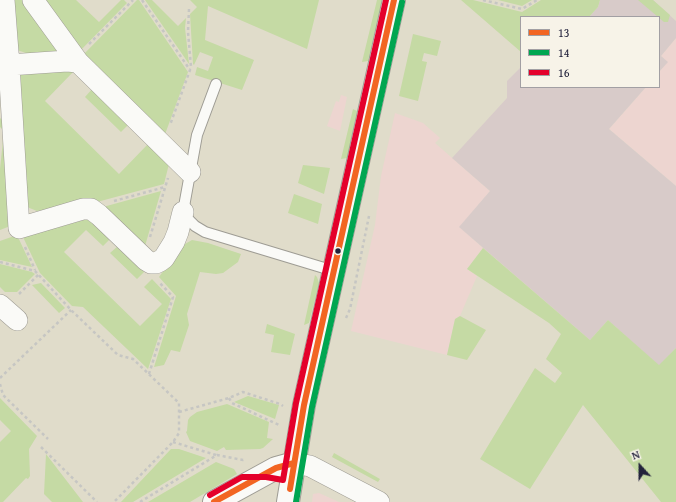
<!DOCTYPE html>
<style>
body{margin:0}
#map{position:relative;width:676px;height:502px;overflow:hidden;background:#e0dcca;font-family:"Gentium Book Plus",serif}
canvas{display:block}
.legend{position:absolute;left:520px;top:16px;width:140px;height:72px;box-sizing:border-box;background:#f7f3e8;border:1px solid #a29fa3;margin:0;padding:5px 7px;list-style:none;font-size:12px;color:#22223b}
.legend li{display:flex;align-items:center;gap:8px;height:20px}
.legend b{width:20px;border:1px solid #a29fa3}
.north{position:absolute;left:620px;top:446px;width:40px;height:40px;-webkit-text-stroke:3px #f7f3e8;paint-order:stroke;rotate:339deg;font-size:11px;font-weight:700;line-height:16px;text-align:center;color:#22223b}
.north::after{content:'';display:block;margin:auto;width:14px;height:18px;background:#22223b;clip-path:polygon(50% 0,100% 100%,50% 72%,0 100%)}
</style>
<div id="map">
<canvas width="676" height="502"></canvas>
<ul class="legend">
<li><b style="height:5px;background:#f26522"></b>13</li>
<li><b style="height:5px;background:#00a651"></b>14</li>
<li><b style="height:5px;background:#e4002b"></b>16</li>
</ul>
<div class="north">N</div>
</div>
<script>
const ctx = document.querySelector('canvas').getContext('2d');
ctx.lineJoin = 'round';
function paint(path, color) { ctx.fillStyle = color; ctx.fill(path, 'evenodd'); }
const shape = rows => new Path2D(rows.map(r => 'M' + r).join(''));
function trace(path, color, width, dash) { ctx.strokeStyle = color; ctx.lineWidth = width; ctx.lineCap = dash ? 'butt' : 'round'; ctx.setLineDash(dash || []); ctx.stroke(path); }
const built = shape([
 [676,38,676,186,609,129,646,87,659,87,659,72,667,62,661,56],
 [341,95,347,97,340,131,327,126,336,101,339,102],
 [395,113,423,123,440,138,435,143,490,191,460,227,483,248,467,269,477,276,460,316,455,319,447,355,351,331,375,225,381,176],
 [319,493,339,502,312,502,313,494]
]);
const industrial = shape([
 [600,0,653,0,676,21,676,38,661,56,668,62,659,72,659,17,589,17,598,7],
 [521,67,521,87,646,87,609,129,676,186,676,348,659,366,608,320,590,340,459,227,490,191,452,158,507,98,507,81]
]);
const green = shape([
 [10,0,23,0,61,52,29,54,17,50],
 [40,0,76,0,99,22,121,0,124,0,127,3,78,53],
 [137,0,139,0,188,72,164,137,82,56],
 [145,0,152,0,178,26,186,18,185,28,189,64],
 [190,0,319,0,307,49,208,6,205,40,254,60,242,90,195,75,197,67,208,71,213,57,200,52,194,65,193,64,190,14,197,7],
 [377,0,382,0,368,61,362,62],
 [461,0,473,0,522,12,541,0,600,0,598,7,589,17,521,17,521,52],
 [498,0,532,0,522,6],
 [638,0,653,0,670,15,668,22,664,22],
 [413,34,441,41,437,56,424,53,422,61,427,62,418,101,399,96],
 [74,71,45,101,119,174,148,144,169,164,164,184,97,202,37,211,27,207,17,78,21,74],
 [93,88,129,124,121,132,85,97],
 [353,109,357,111,347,158,341,159],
 [0,118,8,125,13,225,0,230,0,169,4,131,0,127],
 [303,165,330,168,324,194,298,183],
 [161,191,145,246,103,207],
 [294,194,322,204,318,224,288,213],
 [87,219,110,239,103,246,86,230,64,252,140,326,162,304,144,287,152,279,171,299,148,369,83,307,72,306,40,273,23,237],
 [17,235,32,267,0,260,0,241],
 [192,240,208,243,241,254,238,262,223,273,216,274,200,272,187,314,189,325,180,352,171,350,164,365,154,367,176,296,159,277,181,247,185,244],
 [118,246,144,272,137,279,110,253],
 [483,248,590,340,608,320,659,365,676,348,676,502,661,502,583,405,530,489,480,459,535,368,555,383,562,373,546,359,561,334,549,323,467,269],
 [0,264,32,272,35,274,17,292,5,292,0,287],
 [315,275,317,277,319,283,309,323,304,325],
 [41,283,65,308,59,313,32,285],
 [460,316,486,330,467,360,447,355,455,319],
 [267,324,295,334,290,355,271,352,274,335,265,333],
 [248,396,279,405,275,419,234,402],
 [0,398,37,436,29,449,30,476,28,479,26,478,3,502,0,502,0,442,11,431,0,420],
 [227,404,269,422,267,438,273,439,263,448,260,449,226,450,224,447,217,451,190,441,186,432,187,431,188,420,190,417,197,412],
 [171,449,179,449,206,458,133,502,121,502],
 [334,453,380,479,378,482,332,457],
 [46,454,83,502,52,502,44,494],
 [216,462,234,469,237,474,190,502,148,502]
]);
const path = shape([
 [142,0,190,70,170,125],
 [483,0,522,9,537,0],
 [189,9,188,32,191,67,190,69],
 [89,44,133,0],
 [114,201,165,187],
 [150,237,168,178],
 [25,247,35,270],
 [0,262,35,271,71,310,118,355,133,359,179,403,179,433,173,442,114,502],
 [19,294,39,274],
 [346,318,350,309,369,216],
 [149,374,173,297,159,282],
 [0,378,71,310],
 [0,384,3,395,48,439],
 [229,398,232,403,279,425],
 [179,412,229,398,243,392,280,404,283,406],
 [173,442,216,455],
 [41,447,97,502],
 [140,502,217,455,243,460,246,459]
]);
const service = shape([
 [216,84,197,135,183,212,188,219,195,226,205,232,334,271]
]);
const minor = shape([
 [4,0,9,65,19,228,83,209,91,209,99,215,146,260,151,263,156,263,160,261,164,258,174,242,178,232,183,212],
 [33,0,78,62,190,172],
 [9,65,67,61,78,62],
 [0,305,17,320],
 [294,463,310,466,379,502]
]);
const tertiary = shape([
 [214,502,276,468,294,463],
 [288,502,304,405,394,0]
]);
const bus1 = shape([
 [290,489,304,405,394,0],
 [214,502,276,468,294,463]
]);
const bus2 = shape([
 [296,502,312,407,402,2]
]);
const bus3 = shape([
 [210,495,242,477,266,477,283,480,296,403,386,0]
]);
const markers = [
 [338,251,3.5,"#22223b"]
];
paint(built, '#edd5d0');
paint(industrial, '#d8cbc9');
paint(green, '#c5daa4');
trace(service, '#9e9c94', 12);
trace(minor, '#9e9c94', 22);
trace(tertiary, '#9e9c94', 24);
trace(path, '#c6c6c3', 2.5, [3, 3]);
trace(service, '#fafaf7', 10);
trace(minor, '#fafaf7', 21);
trace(tertiary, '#fafaf7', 22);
trace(bus1, '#f26522', 6);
trace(bus2, '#00a651', 6);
trace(bus3, '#e4002b', 6);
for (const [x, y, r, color] of markers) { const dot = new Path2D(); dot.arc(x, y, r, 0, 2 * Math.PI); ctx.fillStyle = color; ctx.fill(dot); trace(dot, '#f7f3e8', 1.5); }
</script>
